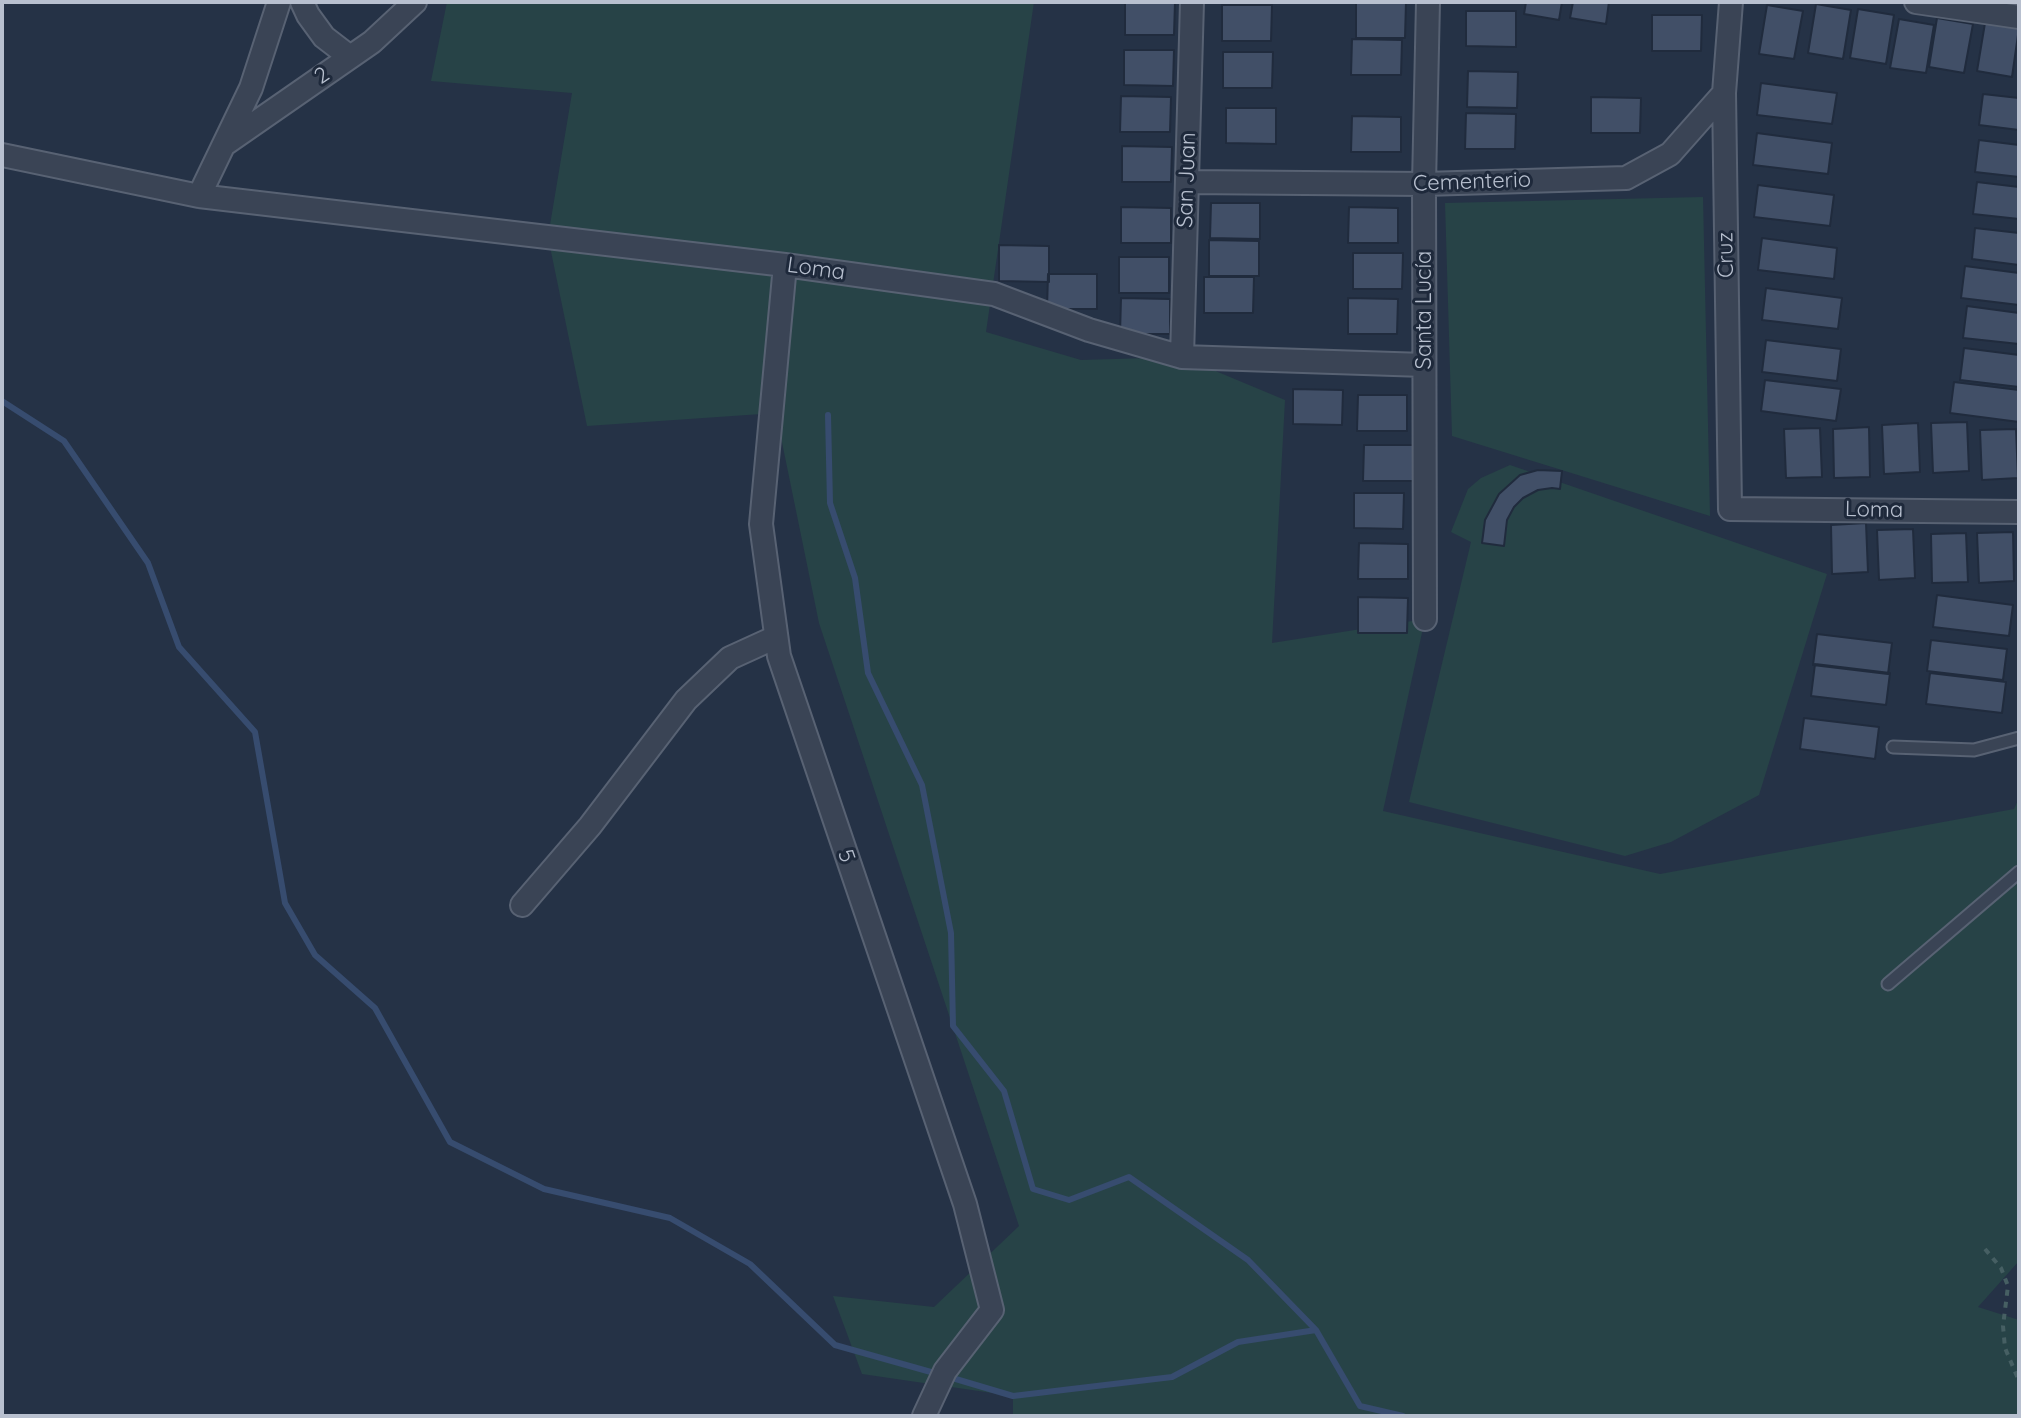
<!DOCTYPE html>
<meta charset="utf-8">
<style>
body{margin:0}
#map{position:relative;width:2021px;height:1418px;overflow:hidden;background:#253246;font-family:Quicksand,sans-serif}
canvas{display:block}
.frame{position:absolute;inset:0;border:4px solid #b8c0cf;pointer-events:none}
</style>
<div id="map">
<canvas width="2021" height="1418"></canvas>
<div class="frame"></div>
</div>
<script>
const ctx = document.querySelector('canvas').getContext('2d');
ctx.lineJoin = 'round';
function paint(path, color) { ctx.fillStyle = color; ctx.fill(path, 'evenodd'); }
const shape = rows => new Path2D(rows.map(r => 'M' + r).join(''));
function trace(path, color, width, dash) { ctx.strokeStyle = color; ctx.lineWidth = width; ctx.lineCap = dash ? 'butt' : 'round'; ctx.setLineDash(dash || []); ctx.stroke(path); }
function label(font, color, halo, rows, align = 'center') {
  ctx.font = font + ' Quicksand,sans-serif'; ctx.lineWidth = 6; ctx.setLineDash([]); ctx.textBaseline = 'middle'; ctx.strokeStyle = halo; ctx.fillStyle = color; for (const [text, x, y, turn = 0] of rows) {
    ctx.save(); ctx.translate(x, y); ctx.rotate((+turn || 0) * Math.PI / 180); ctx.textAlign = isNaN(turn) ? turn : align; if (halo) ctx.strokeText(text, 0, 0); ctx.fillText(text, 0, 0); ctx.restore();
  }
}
const green = shape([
 [447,2,1034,2,986,332,1081,360,1182,357,1285,400,1272,643,1425,619,1383,811,1660,874,2014,809,2019,798,2019,1261,1978,1307,2019,1320,2019,1416,1013,1416,1013,1396,862,1374,833,1296,934,1307,1019,1226,819,623,776,413,587,426,548,237,572,93,431,81],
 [1703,197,1710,516,1452,436,1445,203],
 [1510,465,1827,574,1759,795,1671,842,1625,856,1409,802,1471,542,1451,532,1468,489,1481,478]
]);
const stream = shape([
 [2,401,64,441,148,563,179,647,255,732,285,903,315,955,375,1008,450,1142,544,1189,670,1218,750,1264,835,1345,938,1374],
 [828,415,830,503,855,578,868,673,922,785,951,933,953,1026,1004,1091,1033,1189,1069,1200,1129,1177,1248,1260,1316,1330,1360,1406,1403,1416],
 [949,1377,1013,1396,1172,1377,1238,1342,1316,1330]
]);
const building = shape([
 [1125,2,1175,2,1174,35,1125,35,1125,2],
 [1356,2,1406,2,1405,38,1356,38,1356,2],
 [1526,2,1562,2,1559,20,1524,14,1526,2],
 [1573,2,1609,2,1606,24,1570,18,1573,2],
 [1816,4,1851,10,1843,59,1808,53,1816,4],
 [1222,5,1272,5,1271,41,1222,41,1222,5],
 [1767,5,1803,11,1794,59,1759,54,1767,5],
 [1858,9,1894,15,1886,64,1850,58,1858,9],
 [1466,11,1516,11,1516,47,1466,46,1466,11],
 [1652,15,1702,15,1701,51,1652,51,1652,15],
 [1937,18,1973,24,1964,73,1929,67,1937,18],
 [1899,19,1934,25,1926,73,1890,68,1899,19],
 [1985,23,2019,28,2012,77,1977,71,1985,23],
 [1352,39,1402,40,1401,75,1351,75,1352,39],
 [1124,50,1174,50,1173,86,1124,85,1124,50],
 [1223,52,1273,52,1272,88,1223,88,1223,52],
 [1468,71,1518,72,1517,108,1467,107,1468,71],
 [1761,83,1837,93,1832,124,1757,115,1761,83],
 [1983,94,2019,98,2019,130,1979,125,1983,94],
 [1121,96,1171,97,1170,132,1120,132,1121,96],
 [1591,97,1641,98,1640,133,1591,133,1591,97],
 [1226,108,1276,108,1276,144,1226,143,1226,108],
 [1466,113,1516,114,1515,149,1465,149,1466,113],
 [1352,116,1401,117,1401,152,1351,152,1352,116],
 [1757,133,1832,143,1828,174,1753,165,1757,133],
 [1979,140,2019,145,2019,177,1975,172,1979,140],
 [1122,146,1172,147,1171,182,1122,182,1122,146],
 [1977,182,2019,187,2019,219,1973,214,1977,182],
 [1758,185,1834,195,1830,226,1754,217,1758,185],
 [1211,203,1260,203,1260,239,1210,238,1211,203],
 [1121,207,1171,208,1171,243,1121,243,1121,207],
 [1349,207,1398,208,1398,243,1348,243,1349,207],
 [1975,228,2019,233,2019,265,1972,259,1975,228],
 [1762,238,1837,248,1834,279,1758,270,1762,238],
 [1209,240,1259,241,1259,276,1209,276,1209,240],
 [999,245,1049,246,1049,282,999,281,999,245],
 [1353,253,1403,253,1402,289,1353,289,1353,253],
 [1119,257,1169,257,1169,293,1119,293,1119,257],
 [1965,266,2019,273,2019,305,1961,298,1965,266],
 [1048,274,1097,274,1097,309,1047,309,1048,274],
 [1204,277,1254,277,1253,313,1204,313,1204,277],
 [1766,288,1842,298,1838,329,1762,320,1766,288],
 [1121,298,1170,299,1170,334,1120,334,1121,298],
 [1348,298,1398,299,1397,334,1348,334,1348,298],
 [1967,306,2019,313,2019,344,1963,338,1967,306],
 [1766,340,1841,349,1837,381,1762,372,1766,340],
 [1964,348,2019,355,2019,387,1960,380,1964,348],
 [1765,380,1841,389,1836,421,1761,411,1765,380],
 [1954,382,2019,390,2019,422,1950,413,1954,382],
 [1293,389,1343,390,1342,425,1293,424,1293,389],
 [1358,395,1407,395,1407,431,1357,431,1358,395],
 [1967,422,1969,471,1933,473,1931,423,1967,422],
 [1918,423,1920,472,1884,474,1882,425,1918,423],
 [1869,427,1870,477,1834,478,1833,429,1869,427],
 [1820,428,1822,477,1786,478,1784,429,1820,428],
 [2016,429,2018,478,1982,480,1980,430,2016,429],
 [1364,445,1414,445,1413,481,1363,481,1364,445],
 [1538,470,1562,471,1560,489,1552,488,1538,490,1523,498,1514,507,1507,520,1504,546,1482,543,1485,520,1499,494,1520,475,1538,470],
 [1354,493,1404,493,1403,529,1354,528,1354,493],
 [1866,523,1868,572,1832,574,1831,525,1866,523],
 [1913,529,1915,578,1879,580,1877,530,1913,529],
 [2013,532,2014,581,1979,583,1977,533,2013,532],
 [1966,533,1968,582,1932,583,1931,534,1966,533],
 [1359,543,1408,544,1408,579,1358,579,1359,543],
 [1937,595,2013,605,2009,636,1933,627,1937,595],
 [1358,597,1408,598,1407,633,1358,633,1358,597],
 [1817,634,1892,643,1888,674,1813,665,1817,634],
 [1931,640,2007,649,2003,680,1927,671,1931,640],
 [1815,664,1890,673,1886,705,1811,696,1815,664],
 [1930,673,2006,682,2002,713,1926,704,1930,673],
 [1804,718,1879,727,1875,759,1800,749,1804,718]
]);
const path = shape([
 [1985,1249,2001,1268,2008,1286,2003,1326,2005,1348,2019,1381]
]);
const service = shape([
 [1893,747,1974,750,2019,738],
 [1888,984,2019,872]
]);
const minor = shape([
 [302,2,308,15,324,37,350,57],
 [1731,2,1724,93,1730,509,2019,512],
 [1916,2,2019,17],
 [225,144,372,42,415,2],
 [2,155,199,196,785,265,994,294,1089,330,1182,357,1424,365],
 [1187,182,1424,184,1626,178,1670,154,1724,93],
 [199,196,251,88,279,2],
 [785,265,761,524,779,656,965,1204,992,1310,945,1371,924,1416],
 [1182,357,1192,2],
 [1425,619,1424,184,1428,2],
 [522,905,590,826,686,700,730,658,776,637]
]);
const streetNames = [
 ["2",322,76,-34],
 ["San Juan",1187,180,-88],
 ["Cementerio",1472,182,-2],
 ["Cruz",1726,255,-91],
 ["Loma",816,269,8],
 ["Santa Lucía",1424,310,-90],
 ["Loma",1874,510,1],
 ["5",846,856,71]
];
paint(green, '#274347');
trace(stream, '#374c6f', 6);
paint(building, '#414f67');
trace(building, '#202b3d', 2);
trace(service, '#586273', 15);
trace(minor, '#586273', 26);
trace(path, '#465f63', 4, [6, 6]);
trace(service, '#3a4455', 11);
trace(minor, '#3a4455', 22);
label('22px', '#b8c0cf', '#1e293b', streetNames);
</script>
